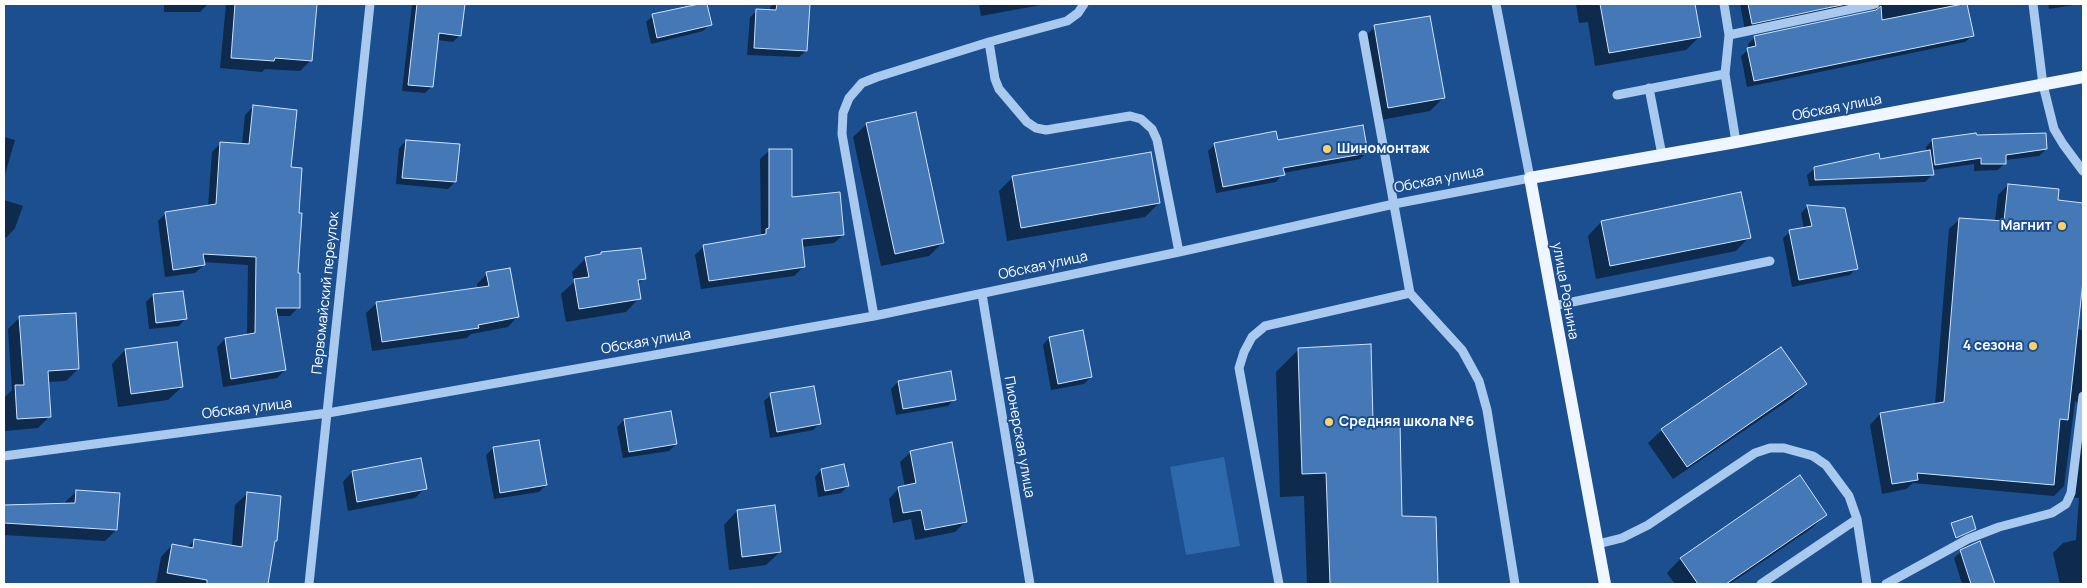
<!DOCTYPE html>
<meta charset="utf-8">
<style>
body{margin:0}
#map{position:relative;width:2087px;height:588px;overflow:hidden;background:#1b4f8f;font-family:Manrope,sans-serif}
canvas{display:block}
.frame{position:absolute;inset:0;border:5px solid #fff;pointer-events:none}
</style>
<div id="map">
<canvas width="2087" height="588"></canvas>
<div class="frame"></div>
</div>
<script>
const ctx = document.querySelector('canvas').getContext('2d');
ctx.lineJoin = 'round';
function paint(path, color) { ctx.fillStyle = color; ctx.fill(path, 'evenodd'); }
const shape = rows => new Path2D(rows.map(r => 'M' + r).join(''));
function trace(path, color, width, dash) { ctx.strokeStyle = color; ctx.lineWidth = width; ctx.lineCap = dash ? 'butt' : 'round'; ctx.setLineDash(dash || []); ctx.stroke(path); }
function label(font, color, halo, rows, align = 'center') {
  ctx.font = font + ' Manrope,sans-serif'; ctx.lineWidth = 4; ctx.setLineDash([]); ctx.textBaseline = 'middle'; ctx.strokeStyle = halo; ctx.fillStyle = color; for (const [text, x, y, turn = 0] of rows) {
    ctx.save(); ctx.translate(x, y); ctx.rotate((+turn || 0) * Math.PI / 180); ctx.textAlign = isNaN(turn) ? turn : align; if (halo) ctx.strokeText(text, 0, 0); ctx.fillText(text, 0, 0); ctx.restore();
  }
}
const green = shape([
 [1224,457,1240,546,1186,555,1170,467]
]);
const shadow = shape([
 [164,4,207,4,207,5,200,12,164,12],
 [226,4,317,4,311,60,300,71,265,69,262,72,220,68],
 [412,4,463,4,460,35,453,42,437,40,432,86,425,93,402,91],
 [706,4,710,24,703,31,651,44,646,22,653,16],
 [774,4,809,4,806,51,799,57,747,55,750,17,757,11,770,11,770,7],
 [979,4,1046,4,981,16],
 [1576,4,1694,4,1699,37,1686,50,1595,66,1588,22,1579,23],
 [1740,4,1966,4,1972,36,1965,42,1747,87,1741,56,1749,49,1748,44,1755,37,1875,12,1873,6,1745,30],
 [2048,4,2080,4,2049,9],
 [1375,27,1443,98,1430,111,1375,121,1361,40],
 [254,106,290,168,298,308,290,316,276,316,285,370,277,378,223,387,217,347,225,339,247,335,248,265,203,262,204,265,195,273,165,277,158,221,166,213,208,207,212,152,220,144,242,145,245,115],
 [867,124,943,242,929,256,881,266,853,137],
 [1976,136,2046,149,2039,156,2005,160,2005,163,1998,170,1974,171,1974,164,1932,170,1932,175,1925,182,1809,186,1807,175,1814,169,1926,152,1926,147,1932,140],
 [4,137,15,140,4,178],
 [406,141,455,182,448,189,396,184,399,148],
 [1277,142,1367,152,1360,159,1283,173,1276,182,1216,193,1208,151,1215,144],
 [769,151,791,198,843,235,834,243,802,247,803,267,794,276,701,289,695,255,704,246,761,235,760,159],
 [1013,177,1159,203,1145,217,1007,241,999,191],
 [2008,185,2056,201,2083,204,2083,269,2077,329,2083,330,2083,584,2060,584,2053,553,2063,543,2076,540,2079,498,2068,497,2079,404,2075,401,2064,486,2054,496,1913,483,1906,489,1882,494,1870,425,1880,414,1935,404,1949,229,1960,219,1995,222,1998,195],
 [1740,194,1749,237,1736,251,1596,279,1588,236,1601,222],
 [4,200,23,206,15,228,6,238,4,237],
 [1808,206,1856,268,1850,275,1792,287,1783,238,1790,232,1804,229,1801,213],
 [586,258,645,278,637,285,639,298,626,312,566,322,561,294,574,282,572,272],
 [487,274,518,316,508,327,471,334,467,338,372,351,366,313,377,303,478,289,477,284],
 [153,295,185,319,179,326,149,329,146,302],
 [20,317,78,369,66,381,48,382,50,416,38,428,5,431,4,398,12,390,8,329],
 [1049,338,1091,377,1084,384,1051,390,1043,345],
 [1299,349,1372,423,1401,517,1435,518,1436,584,1307,584,1304,496,1280,497,1276,372],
 [125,350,182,387,168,400,118,407,112,364],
 [950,372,954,399,948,406,896,415,891,389,898,382],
 [1806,384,1792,398,1673,479,1648,443,1662,430],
 [771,395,820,423,813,430,770,438,764,401],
 [670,412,676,444,669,451,623,458,617,427,624,420],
 [493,448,546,485,539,492,494,499,486,455],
 [911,452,966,521,955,532,915,540,911,519,893,523,889,499,899,488,905,487,900,462],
 [821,470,848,486,841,493,818,497,815,477],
 [352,472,425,488,415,498,348,511,343,482],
 [1799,477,1825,515,1812,528,1730,584,1675,584,1667,573,1680,559],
 [77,491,116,530,105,541,4,535,4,506,65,505,65,502],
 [247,494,276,541,274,544,267,584,156,584,161,557,172,545,187,548,195,540,232,547,235,505],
 [737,511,780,552,766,565,729,570,724,525],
 [1980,543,1993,584,1962,584,1954,558,1961,552]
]);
const building = shape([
 [235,4,317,4,312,61,275,58,274,61,231,58,235,4],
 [417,4,465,4,461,36,439,33,433,87,408,85,417,4],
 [699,4,707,4,712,25,657,38,652,14,699,4],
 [777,4,810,4,807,51,754,48,756,9,776,10,777,4],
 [1600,4,1695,4,1701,37,1609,53,1600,4],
 [1748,4,1846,4,1752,24,1748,4],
 [1963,4,1967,4,1974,36,1754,81,1747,48,1756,46,1754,36,1876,10,1881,6,1882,20,1963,4],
 [1430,16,1445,98,1388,108,1374,25,1430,16],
 [253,105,297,110,291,167,302,168,299,213,302,213,298,273,300,273,300,308,276,308,286,370,231,379,225,338,255,333,256,257,203,254,205,265,173,270,165,212,216,204,220,142,249,144,253,105],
 [916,112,944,243,895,254,866,123,916,112],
 [1363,125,1368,153,1283,168,1285,175,1223,187,1214,143,1276,131,1278,140,1363,125],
 [1976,133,1977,135,2046,133,2047,149,2006,155,2006,164,1981,164,1981,158,1935,165,1932,139,1976,133],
 [406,140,460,144,456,182,402,178,406,140],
 [769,149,792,149,792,197,840,192,844,235,802,239,805,267,709,281,703,245,766,234,766,229,769,228,769,149],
 [1930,150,1934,175,1815,180,1814,167,1879,153,1880,159,1930,150],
 [1151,152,1160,203,1021,228,1012,176,1151,152],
 [2008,184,2059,189,2058,200,2083,203,2083,281,2068,420,2060,419,2054,485,1917,473,1918,480,1892,484,1880,413,1944,402,1959,218,2004,221,2008,184],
 [1741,192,1751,238,1610,266,1601,221,1741,192],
 [1807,205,1845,208,1858,269,1799,280,1789,230,1812,226,1807,205],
 [641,248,646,279,638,280,641,299,579,309,574,279,589,277,585,257,601,254,601,252,641,248],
 [510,268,519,317,478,325,479,328,382,342,376,302,489,286,486,272,510,268],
 [183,291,187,319,156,323,153,294,183,291],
 [76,313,79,369,48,371,51,417,17,419,15,385,24,385,19,316,76,313],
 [1083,330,1092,377,1058,384,1049,337,1083,330],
 [177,342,183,387,131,394,125,349,177,342],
 [1371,344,1373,422,1400,422,1402,516,1436,517,1438,584,1330,584,1326,473,1302,474,1298,348,1371,344],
 [1781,347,1807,384,1687,467,1661,429,1781,347],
 [951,371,956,400,903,409,898,381,951,371],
 [814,386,821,424,777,432,770,393,814,386],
 [671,411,677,444,629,452,624,419,671,411],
 [539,440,547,485,500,493,493,447,539,440],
 [952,442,967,522,925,530,921,510,903,513,898,487,916,483,910,451,952,442],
 [421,458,427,489,357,502,352,471,421,458],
 [844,464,849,486,825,491,821,469,844,464],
 [1800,475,1827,515,1726,584,1698,584,1680,558,1800,475],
 [76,490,120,493,117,530,4,523,4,505,75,503,76,490],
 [247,492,281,496,277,541,275,541,268,584,207,584,207,580,167,573,172,544,193,548,194,539,242,547,247,492],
 [775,505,781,552,742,557,737,510,775,505],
 [1972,516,1976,529,1956,538,1951,523,1972,516],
 [1980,541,1995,584,1971,584,1960,550,1980,541]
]);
const minor = shape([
 [1724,4,1729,35,1725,74,1736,142],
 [2033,4,2043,85,2054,129,2063,144,2083,171],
 [1363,35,1410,293,1462,350,1479,381,1487,410,1515,584],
 [1729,35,1875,4],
 [989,42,995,79,999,89,1027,122,1036,128,1046,130,1130,116,1141,119,1152,129,1157,140,1179,252],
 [1649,88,1662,155],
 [1617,95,1725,74],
 [982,294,1030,584],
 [1553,306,1770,261],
 [874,316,842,134,843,113,849,98,862,83,877,77,989,42,1067,21,1078,13,1084,4],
 [4,456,328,413,874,316,1179,252,1394,204,1530,178,1496,4],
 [1598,544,1622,538,1648,525,1755,453,1770,448,1784,448,1813,456,1826,465,1849,496,1857,519,1867,584],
 [309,584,370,4],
 [1279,584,1239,368,1244,352,1252,337,1265,326,1410,293],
 [1761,584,1857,519],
 [1886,584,1968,539,1999,527,2052,513,2066,504,2071,493,2083,396]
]);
const major = shape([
 [1605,584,1530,178,1736,142,2083,77]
]);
const markers = [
 [1327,149,5,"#ffd166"],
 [2062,226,5,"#ffd166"],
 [2033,346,5,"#ffd166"],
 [1329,422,5,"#ffd166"]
];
const streetNames = [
 ["Обская улица",1837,108,-11],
 ["Обская улица",1439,180,-11],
 ["Обская улица",1043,266,-12],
 ["улица Рознина",1565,291,80],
 ["Первомайский переулок",326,293,-84],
 ["Обская улица",646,342,-10],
 ["Обская улица",247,409,-7],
 ["Пионерская улица",1019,437,80]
];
const poiNames = [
 ["Шиномонтаж",1337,149],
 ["Магнит",2052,226,"right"],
 ["4 сезона",2023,346,"right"],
 ["Средняя школа №6",1339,422]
];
paint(green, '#2e69ad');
paint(shadow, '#0007');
paint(building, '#4478b7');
trace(building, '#cfe3fa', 1);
trace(minor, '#a9c9ee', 9);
trace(major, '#f0f6ff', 12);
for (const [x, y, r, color] of markers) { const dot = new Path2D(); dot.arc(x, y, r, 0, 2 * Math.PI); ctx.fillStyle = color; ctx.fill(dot); trace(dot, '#1b4f8f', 2); }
label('14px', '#fff', '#1b4f8f', streetNames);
label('bold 14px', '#fff', '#1b4f8f', poiNames, 'left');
</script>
